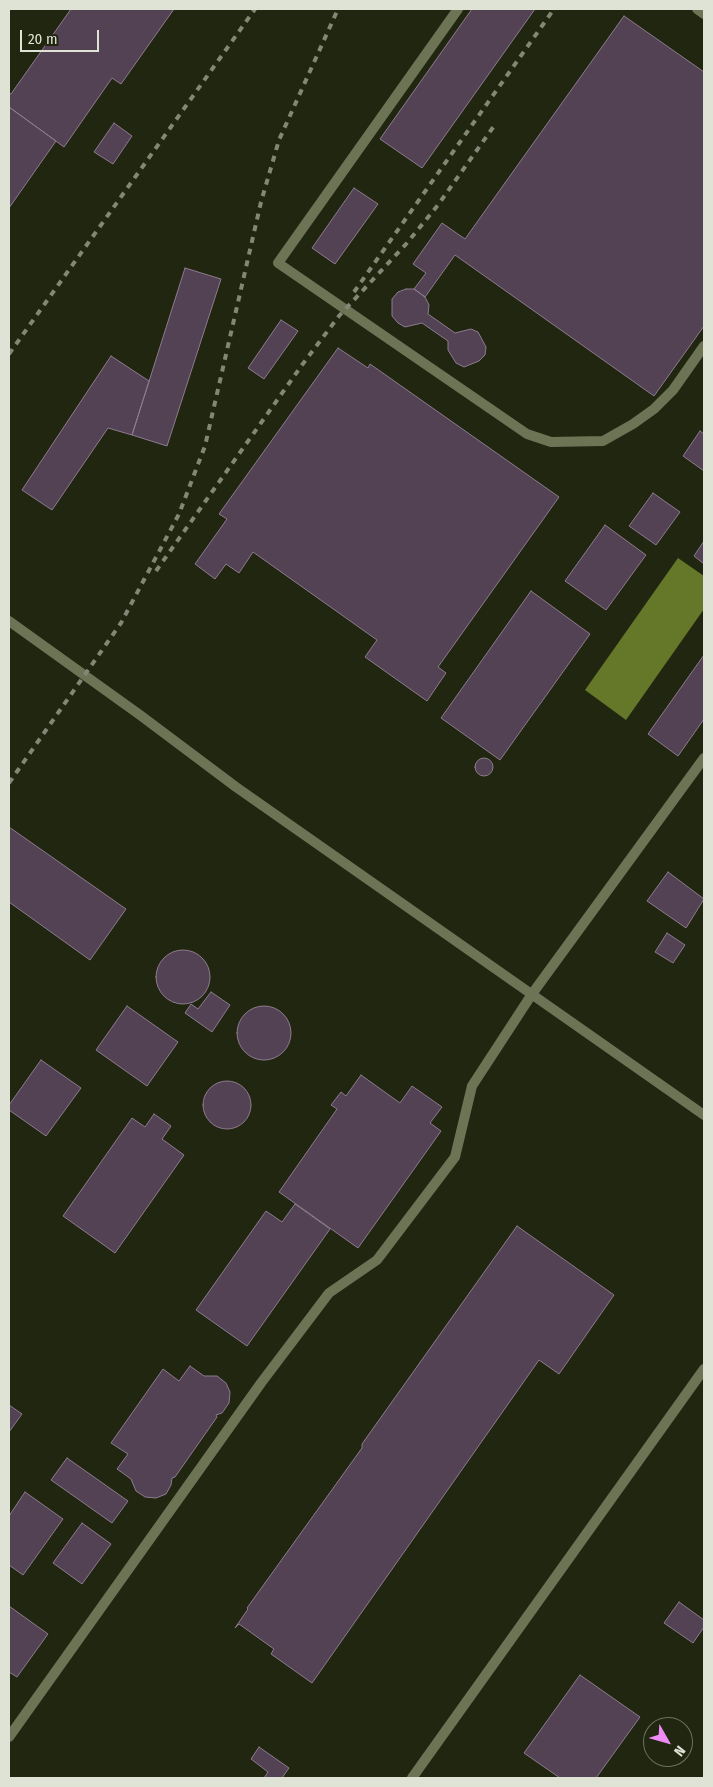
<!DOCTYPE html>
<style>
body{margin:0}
#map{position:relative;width:713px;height:1787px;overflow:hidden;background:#212611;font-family:"Fira Sans Condensed",sans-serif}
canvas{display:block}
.frame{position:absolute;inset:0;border:10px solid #dfe3d5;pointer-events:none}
.north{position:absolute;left:643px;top:1717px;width:50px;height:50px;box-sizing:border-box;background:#212611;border:1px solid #6d725f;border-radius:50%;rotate:128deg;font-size:14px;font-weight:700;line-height:20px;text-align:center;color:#dfe3d5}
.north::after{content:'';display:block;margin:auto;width:18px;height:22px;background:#ef8bf7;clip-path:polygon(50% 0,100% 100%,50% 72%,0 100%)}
.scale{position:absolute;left:20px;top:30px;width:79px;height:22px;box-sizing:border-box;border:2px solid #dfe3d5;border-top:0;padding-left:6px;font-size:15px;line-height:18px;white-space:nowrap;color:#dfe3d5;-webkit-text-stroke:4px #212611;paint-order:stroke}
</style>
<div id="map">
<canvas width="713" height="1787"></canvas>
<div class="frame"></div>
<div class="north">N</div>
<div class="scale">20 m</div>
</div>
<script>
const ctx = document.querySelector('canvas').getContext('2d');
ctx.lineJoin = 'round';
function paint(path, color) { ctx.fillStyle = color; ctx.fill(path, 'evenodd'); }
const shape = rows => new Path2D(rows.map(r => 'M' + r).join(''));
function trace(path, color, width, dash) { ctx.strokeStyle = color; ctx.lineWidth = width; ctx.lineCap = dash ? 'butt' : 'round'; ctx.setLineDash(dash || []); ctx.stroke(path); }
const water = shape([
 [678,558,704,576,704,609,626,720,585,690]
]);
const building = shape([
 [71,9,174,9,121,84,112,78,64,147,9,107,9,93,11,94,71,9],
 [472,9,535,9,422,168,380,139,472,9],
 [624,16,704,72,704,326,654,396,455,255,425,297,414,289,426,273,413,264,442,223,465,239,624,16],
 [9,107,56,141,9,208,9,107],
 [114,123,132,136,113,164,94,152,114,123],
 [354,188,378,204,335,264,312,248,354,188],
 [185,268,221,279,167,446,132,435,185,268],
 [406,289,414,289,425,297,429,305,428,314,455,333,471,329,478,332,486,347,485,355,479,361,464,367,456,363,448,350,448,341,422,323,405,327,398,323,392,316,392,299,398,292,406,289],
 [281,320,298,331,264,379,248,368,281,320],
 [338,348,368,368,370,364,559,497,438,667,446,673,427,701,365,657,377,640,253,552,239,573,226,564,215,579,195,564,227,519,219,514,338,348],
 [111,356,149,381,132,435,108,428,52,510,22,490,111,356],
 [700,431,704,434,704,471,683,456,700,431],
 [653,493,680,512,656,545,629,526,653,493],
 [605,525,646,555,606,610,565,581,605,525],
 [704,541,704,564,694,556,704,541],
 [531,591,590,634,500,760,441,718,531,591],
 [704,655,704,719,678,756,648,734,704,655],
 '475 767a9 9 0 1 1 18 0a9 9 0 1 1-18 0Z',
 [9,827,126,909,90,960,9,902,9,827],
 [668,872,704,899,686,928,647,901,668,872],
 [667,933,685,945,673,963,655,952,667,933],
 '156 977a27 27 0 1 1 54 0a27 27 0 1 1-54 0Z',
 [211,992,230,1005,212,1032,185,1013,191,1004,198,1009,211,992],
 '237 1033a27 27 0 1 1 54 0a27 27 0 1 1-54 0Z',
 [127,1006,178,1042,147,1086,96,1050,127,1006],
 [41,1060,81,1088,46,1136,9,1110,9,1105,41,1060],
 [361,1075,400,1103,412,1086,442,1107,430,1123,441,1131,358,1248,279,1192,337,1109,331,1105,341,1092,346,1096,361,1075],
 '203 1105a24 24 0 1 1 48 0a24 24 0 1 1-48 0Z',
 [154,1114,171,1126,162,1139,184,1155,115,1253,63,1216,132,1118,145,1127,154,1114],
 [295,1204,330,1229,247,1346,196,1310,266,1211,282,1222,295,1204],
 [517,1226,614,1295,559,1374,539,1360,312,1683,271,1654,274,1649,239,1624,235,1628,248,1609,247,1608,362,1448,362,1444,517,1226],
 [190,1366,204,1376,217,1376,226,1383,230,1392,229,1403,222,1413,216,1415,217,1417,175,1477,172,1478,171,1485,166,1494,156,1498,145,1497,136,1491,131,1479,117,1469,128,1454,111,1443,163,1369,179,1381,190,1366],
 [9,1405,22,1414,9,1432,9,1405],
 [67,1458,128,1501,112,1523,51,1480,67,1458],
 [25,1492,63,1519,23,1575,9,1565,9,1516,25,1492],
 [82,1523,111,1544,82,1584,53,1563,82,1523],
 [679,1602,704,1620,704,1627,693,1643,664,1623,679,1602],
 [9,1606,48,1634,17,1677,9,1672,9,1606],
 [580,1675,640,1717,596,1778,560,1778,524,1753,580,1675],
 [259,1747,289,1768,282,1778,264,1778,268,1772,251,1759,259,1747]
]);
const lane = shape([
 [458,9,278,263,527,434,551,442,603,441,633,424,654,409,673,390,704,346],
 [697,9,704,14],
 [9,621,140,715,236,787,704,1115],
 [9,1737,261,1383,329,1293,377,1260,455,1157,472,1086,532,994,704,758],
 [412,1778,704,1369]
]);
const rail = shape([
 [354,292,554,9],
 [9,354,255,9],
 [156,571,302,365,339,316,407,243,438,205,494,126],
 [9,783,121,623,179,514,205,446,261,202,279,140,338,9]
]);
paint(water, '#657729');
paint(building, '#534254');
trace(building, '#8d7b8e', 1);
trace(lane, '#6c7455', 10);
trace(rail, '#838776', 4, [6, 6]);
</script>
